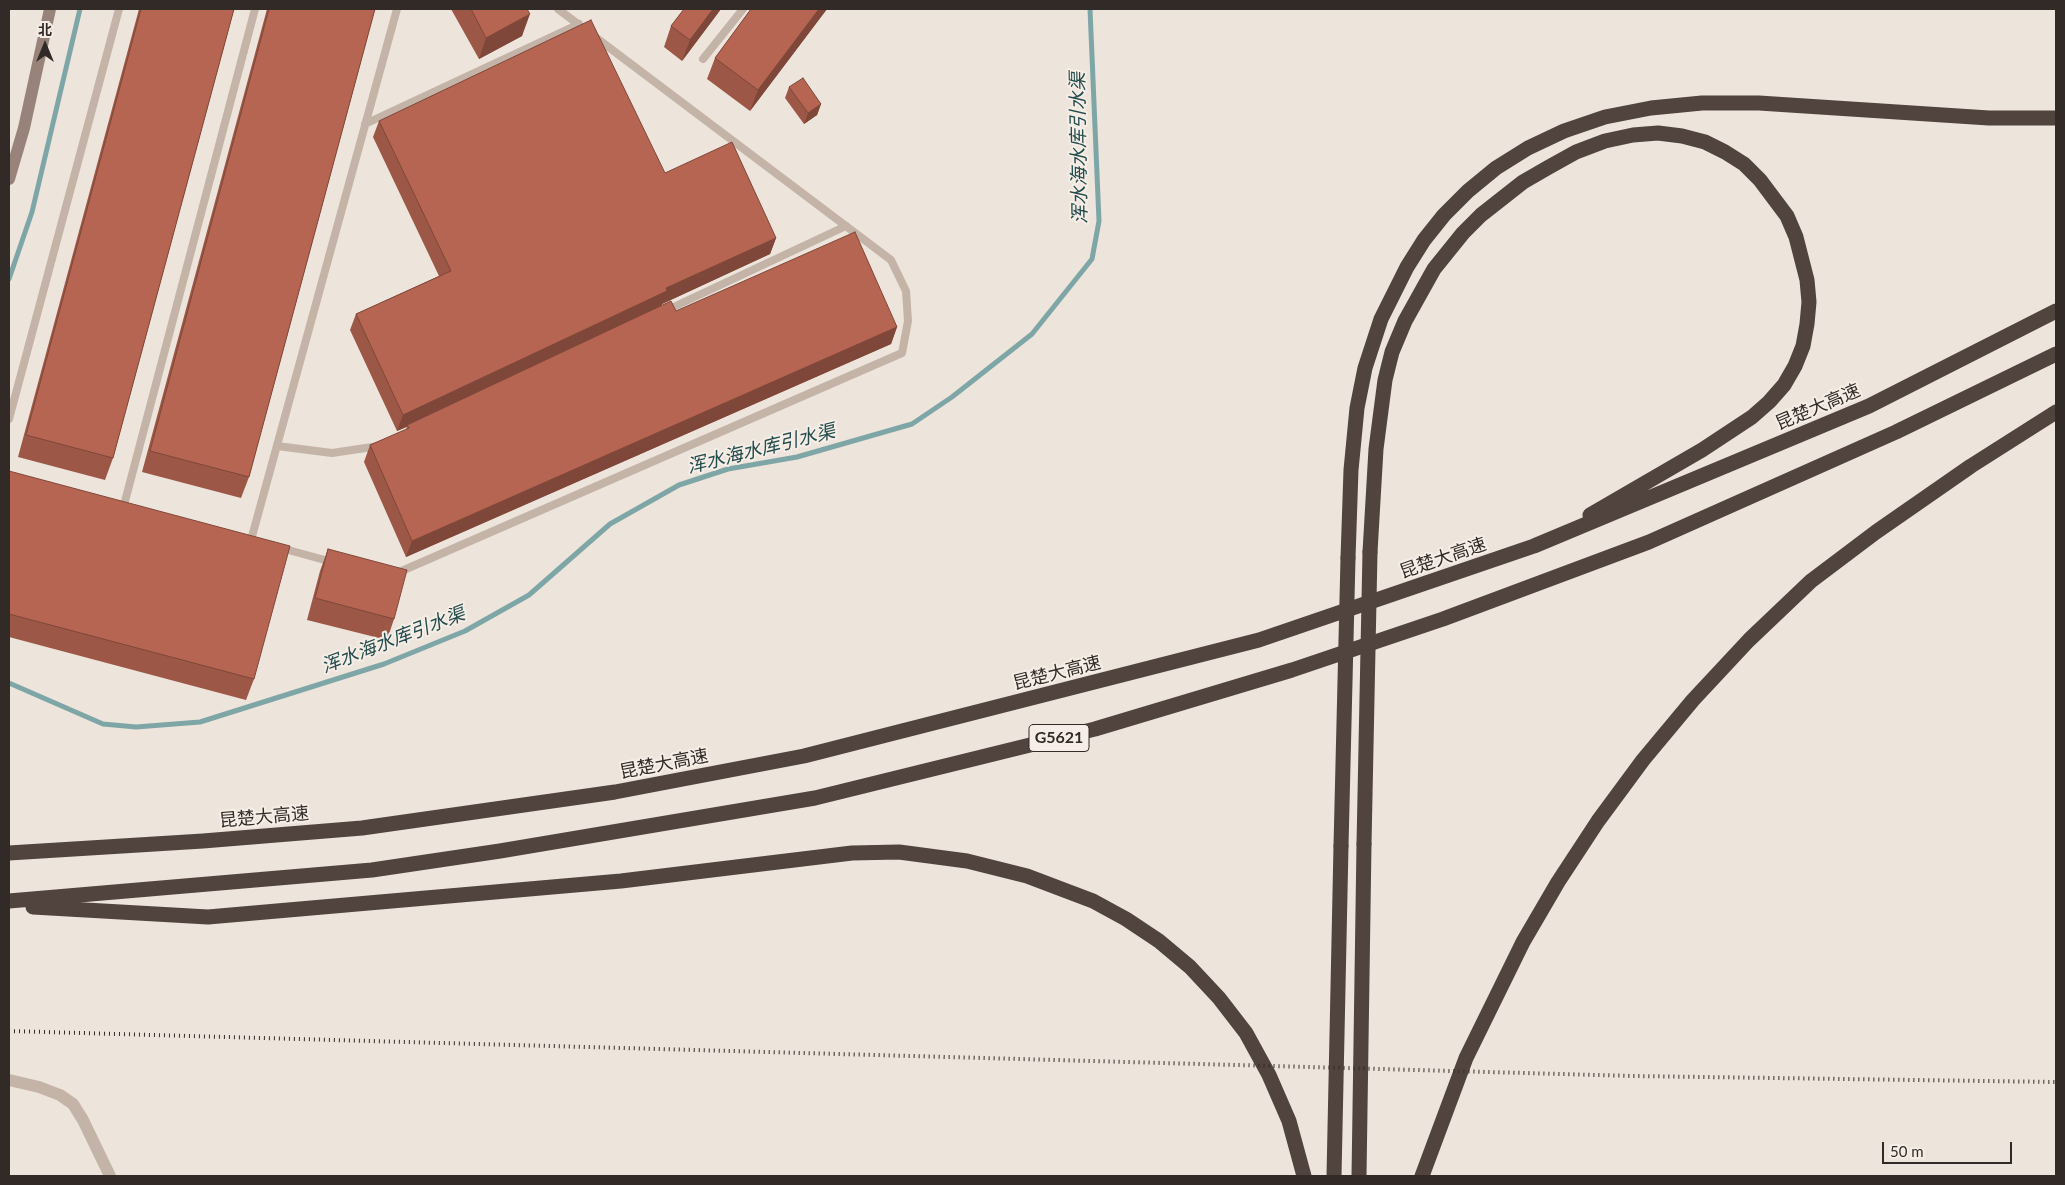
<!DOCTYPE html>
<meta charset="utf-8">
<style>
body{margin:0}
#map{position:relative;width:2065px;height:1185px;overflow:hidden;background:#ede4db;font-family:Lato,"Noto Sans SC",sans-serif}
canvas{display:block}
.frame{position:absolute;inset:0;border:10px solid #322a27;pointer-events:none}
.north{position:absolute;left:20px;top:20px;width:50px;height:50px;-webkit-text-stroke:4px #f6eee6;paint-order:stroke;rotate:0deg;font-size:14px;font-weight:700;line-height:20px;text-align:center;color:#322a27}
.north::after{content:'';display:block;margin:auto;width:18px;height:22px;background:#322a27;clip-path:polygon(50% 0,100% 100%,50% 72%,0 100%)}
.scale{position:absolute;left:1882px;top:1142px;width:130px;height:22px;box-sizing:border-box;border:2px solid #322a27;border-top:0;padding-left:6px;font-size:15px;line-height:18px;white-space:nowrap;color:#322a27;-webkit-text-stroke:4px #f6eee6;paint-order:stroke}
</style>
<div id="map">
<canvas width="2065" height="1185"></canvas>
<div class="frame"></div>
<div class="north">北</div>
<div class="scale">50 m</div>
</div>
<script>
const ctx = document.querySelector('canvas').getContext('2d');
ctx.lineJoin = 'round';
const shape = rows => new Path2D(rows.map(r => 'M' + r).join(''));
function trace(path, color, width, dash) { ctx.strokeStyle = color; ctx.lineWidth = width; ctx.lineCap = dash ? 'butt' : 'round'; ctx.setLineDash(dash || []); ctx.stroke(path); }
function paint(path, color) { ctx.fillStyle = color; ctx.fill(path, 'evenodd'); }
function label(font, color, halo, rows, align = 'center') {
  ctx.font = font + ' Lato,"Noto Sans SC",sans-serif'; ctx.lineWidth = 4; ctx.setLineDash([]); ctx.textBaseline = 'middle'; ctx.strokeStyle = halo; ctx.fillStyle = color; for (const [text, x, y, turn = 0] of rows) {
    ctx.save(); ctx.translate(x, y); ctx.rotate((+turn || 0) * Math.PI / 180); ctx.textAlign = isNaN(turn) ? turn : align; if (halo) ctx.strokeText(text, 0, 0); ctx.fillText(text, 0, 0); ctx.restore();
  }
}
const stream = shape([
 [9,279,32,212,80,9],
 [9,683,103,724,136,727,200,722,384,664,465,631,529,595,610,524,679,485,728,469,797,457,912,424,952,397,1032,334,1092,259,1099,221,1090,9]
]);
const lane = shape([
 [703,59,743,9],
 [365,124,579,24],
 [665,311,846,226],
 [9,419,119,9],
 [277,446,332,453,379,446],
 [124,505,255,9],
 [251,540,397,9],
 [281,548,332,562],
 [397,573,902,353,908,321,906,291,891,260,558,9]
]);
const street = shape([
 [9,1080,39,1087,60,1095,73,1104,83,1120,110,1176]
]);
const secondary = shape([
 [9,179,24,128,50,9]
]);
const highway = shape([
 [1370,552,1376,449,1385,380,1392,352,1405,321,1434,269,1463,233,1481,215,1523,182,1549,167,1576,152,1605,141,1633,135,1658,133,1682,136,1705,142,1725,152,1744,164,1760,180,1787,216,1796,237,1807,280,1809,302,1807,324,1803,346,1795,366,1784,385,1769,402,1752,417,1702,450,1590,515],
 [1348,558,1351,470,1357,408,1365,368,1381,319,1407,267,1424,240,1444,215,1468,191,1496,168,1528,148,1564,131,1605,117,1651,108,1702,103,1759,103,1989,118,2056,118],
 [9,853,203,841,362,828,615,792,804,756,1259,640,1534,546,1869,406,2056,311],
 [9,901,372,870,500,851,815,798,1095,729,1292,670,1443,619,1649,542,1896,432,2056,354],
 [33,907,208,917,621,881,852,853,899,852,967,861,1027,876,1093,901,1126,919,1159,941,1190,967,1219,998,1246,1033,1269,1075,1289,1121,1304,1176],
 [1334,1176,1341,846],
 [1359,1176,1364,844],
 [1422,1176,1466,1058,1523,942,1558,882,1598,821,1643,760,1693,700,1749,640,1811,581,1876,532,1971,466,2056,412]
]);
const rail = shape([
 [9,1031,1633,1076,2056,1082]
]);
const highwayBridge = shape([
 [1364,844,1370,552],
 [1341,846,1348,558]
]);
const wall = shape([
 [139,9,234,9,113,458,105,480,18,457],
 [267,9,375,9,249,477,241,498,142,472],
 [451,9,527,9,522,36,479,59],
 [684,9,721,9,682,61,664,47,671,26],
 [751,9,827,9,750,111,707,79,715,58],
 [789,87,821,104,817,115,804,124,785,98],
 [379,121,665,173,776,238,770,254,662,304,661,306,676,311,897,327,891,344,406,557,364,462,370,445,406,430,407,427,397,431,350,330,356,314,439,276,373,137],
 [9,471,254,679,246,700,9,637],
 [328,549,394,619,387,640,307,620,320,571]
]);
const shadedWall = shape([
 [713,9,721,9,682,61,690,40],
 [819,9,827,9,750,111,758,90],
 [530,14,522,36,479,59,486,38],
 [821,104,817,115,804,124,808,113],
 [776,238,770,254,662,304,661,307,397,431,403,415,666,288],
 [897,327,891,344,406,557,412,541]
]);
const building = shape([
 [141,9,234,9,113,458,26,435,141,9],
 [269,9,375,9,249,477,150,451,269,9],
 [471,9,527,9,530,14,486,38,471,9],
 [684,9,713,9,690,40,671,26,684,9],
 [751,9,819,9,758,90,715,58,751,9],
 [591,20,665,173,732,142,776,238,666,288,667,291,403,415,356,314,451,271,379,121,591,20],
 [803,78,821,104,808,113,789,87,803,78],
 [855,232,897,327,412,541,370,445,409,428,407,425,671,301,676,311,855,232],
 [9,471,290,546,254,679,9,614,9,471],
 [328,549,407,570,394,619,315,598,328,549]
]);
const shields = [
 [1059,738,60]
];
const shieldNames = [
 ["G5621",1059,738]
];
const streetNames = [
 ["昆楚大高速",1818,407,-23],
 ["昆楚大高速",1443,558,-19],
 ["昆楚大高速",1057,673,-14],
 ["昆楚大高速",664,764,-11],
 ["昆楚大高速",264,817,-5]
];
const waterNames = [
 ["浑水海水库引水渠",1079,148,-91],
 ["浑水海水库引水渠",761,449,-14],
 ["浑水海水库引水渠",393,640,-21]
];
trace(stream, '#7ea6a6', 5);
trace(lane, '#c4b4a8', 8);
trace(street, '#c4b4a8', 12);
trace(secondary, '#97837a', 12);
trace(highway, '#51443f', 15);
trace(rail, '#322a27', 4, [1, 4]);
trace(highwayBridge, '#51443f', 15);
paint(wall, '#9c5746');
paint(shadedWall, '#7f4739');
paint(building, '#b56551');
trace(building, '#7f4739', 1);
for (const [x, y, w] of shields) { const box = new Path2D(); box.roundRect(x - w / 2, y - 13.5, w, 27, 4); ctx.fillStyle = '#f6eee6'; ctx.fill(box); trace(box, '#322a27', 1); }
label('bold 16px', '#322a27', null, shieldNames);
label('18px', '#322a27', '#f6eee6', streetNames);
label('italic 19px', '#234c4d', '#f6eee6', waterNames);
</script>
